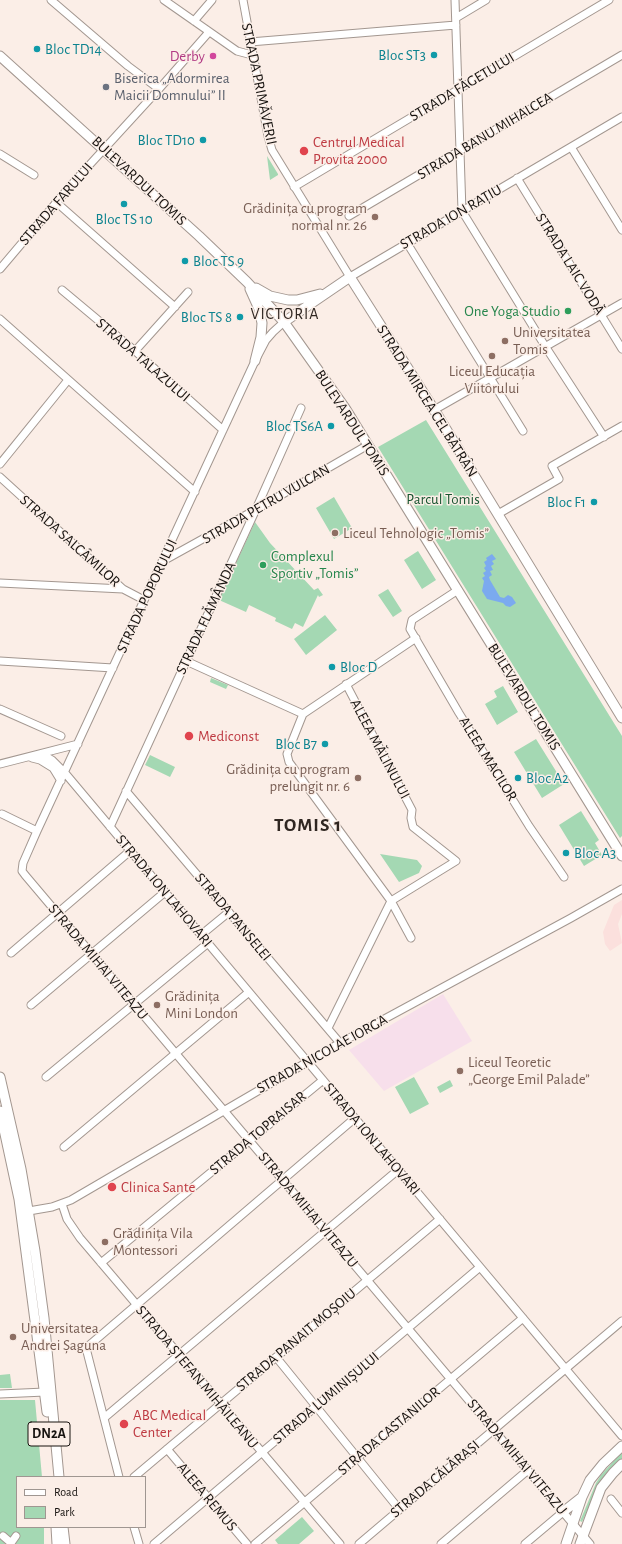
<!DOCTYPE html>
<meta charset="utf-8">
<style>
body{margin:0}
#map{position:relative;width:622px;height:1544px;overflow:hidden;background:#fbeee7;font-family:"Alegreya Sans",sans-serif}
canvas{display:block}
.legend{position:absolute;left:16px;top:1476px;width:130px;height:52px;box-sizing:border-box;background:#fbeee7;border:1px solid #9f9691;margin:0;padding:5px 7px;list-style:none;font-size:12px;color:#16120f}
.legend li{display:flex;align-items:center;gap:8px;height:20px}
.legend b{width:20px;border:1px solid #9f9691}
</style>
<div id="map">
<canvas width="622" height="1544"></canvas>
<ul class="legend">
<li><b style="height:5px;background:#fff"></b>Road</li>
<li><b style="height:11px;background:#a4d8b3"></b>Park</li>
</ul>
</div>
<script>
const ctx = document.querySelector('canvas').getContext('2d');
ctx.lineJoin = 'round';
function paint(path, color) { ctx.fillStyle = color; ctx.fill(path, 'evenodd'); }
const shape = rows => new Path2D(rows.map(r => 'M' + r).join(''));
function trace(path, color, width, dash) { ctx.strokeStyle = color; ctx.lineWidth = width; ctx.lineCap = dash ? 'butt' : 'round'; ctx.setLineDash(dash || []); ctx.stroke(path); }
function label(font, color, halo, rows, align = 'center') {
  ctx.font = font + ' "Alegreya Sans",sans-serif'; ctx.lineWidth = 3; ctx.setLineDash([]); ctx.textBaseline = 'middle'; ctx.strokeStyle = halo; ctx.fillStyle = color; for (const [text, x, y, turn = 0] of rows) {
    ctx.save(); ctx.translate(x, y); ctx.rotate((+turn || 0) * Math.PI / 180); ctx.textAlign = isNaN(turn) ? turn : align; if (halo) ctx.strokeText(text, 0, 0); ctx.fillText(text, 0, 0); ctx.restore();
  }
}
const commercial = shape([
 [622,900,622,914,618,924,622,943,610,951,605,944,603,932,614,905]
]);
const industrial = shape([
 [443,994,472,1041,384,1091,349,1050]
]);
const green = shape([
 [267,156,278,174,278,175,270,180],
 [426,420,622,736,622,836,620,838,378,447],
 [334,497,352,528,334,539,316,508],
 [255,522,270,543,314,590,318,588,323,595,319,597,318,595,303,627,295,623,292,629,275,621,276,618,249,605,246,612,219,600],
 [418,551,436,580,422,589,404,560],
 [388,589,402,611,393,617,378,595],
 [325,615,337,630,306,655,294,639],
 [211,678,228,685,226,689,210,682],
 [503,686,518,712,497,725,485,704,497,697,494,691],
 [536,739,564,784,542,798,514,752],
 [150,755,175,767,170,777,145,765],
 [581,811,599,840,595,843,602,855,584,866,559,825],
 [380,854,417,860,422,866,419,873,399,882],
 [414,1077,429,1104,410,1114,395,1087],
 [450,1080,453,1086,440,1093,437,1087],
 [10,1374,12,1388,0,1388,0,1375],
 [0,1400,35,1400,42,1477,17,1477,17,1527,44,1527,44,1544,0,1544],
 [622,1452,622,1460,591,1502,582,1522,580,1521,596,1483,601,1475],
 [302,1517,314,1531,299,1544,278,1544,275,1540]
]);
const water = shape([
 [492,554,496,559,492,561,494,564,491,566,493,570,490,571,492,575,489,577,490,580,500,597,504,598,508,595,512,597,516,603,510,607,506,606,503,603,487,599,482,591,484,581,482,578,485,576,483,573,486,571,484,568,486,566,484,562,487,560,486,558]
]);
const minor = shape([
 [51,0,128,66,159,89],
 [164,0,237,51,252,55],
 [243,0,268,136,272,150,350,277,622,117],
 [455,0,462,211,545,346,604,437],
 [456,18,486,0],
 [194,21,212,0],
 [250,42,456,25],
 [571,147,622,230],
 [0,154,34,175],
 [517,178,622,349],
 [294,187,609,0],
 [56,202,175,307],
 [349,216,622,55],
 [407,243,523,431],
 [0,269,72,184,159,89,209,32],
 [62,290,135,351,223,430],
 [0,319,195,492],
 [284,322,273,332,266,340,255,361,37,831,23,863,22,871,25,875,590,1544],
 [135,351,188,292],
 [434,410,622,303],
 [0,464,68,380],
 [0,477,123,589,144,600],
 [498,514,559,479,552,466,622,426],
 [163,561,255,510,368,445],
 [0,583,123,589],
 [458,590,412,620,410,629,459,713,529,826,564,877],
 [0,661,113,668],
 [186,661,303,714],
 [346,684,412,810,411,818,413,827,456,861,391,901],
 [0,709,61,736],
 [42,754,52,760,65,773,622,1436],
 [32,758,40,760,53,768,61,781],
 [0,764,78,744],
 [126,791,340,1043],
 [2,814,37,831],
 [110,827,257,507,301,408],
 [201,935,229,912],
 [411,938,391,901,289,762,287,754,303,714,416,638],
 [11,953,130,851],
 [31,1005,165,892],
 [328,1028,391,901],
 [46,1077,208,943],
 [64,1147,249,992],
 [62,1204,67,1219,80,1238,340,1544],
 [23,1212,52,1207,71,1200,340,1043,571,918,622,889],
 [101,1263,323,1080],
 [276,1357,399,1509],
 [0,1394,45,1392],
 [104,1418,398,1170],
 [167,1449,247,1544],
 [119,1477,86,1348,355,1118],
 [134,1477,440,1219],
 [611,1499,622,1513],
 [134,1527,139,1544],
 [3,1536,11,1543,16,1536],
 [154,1544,480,1267],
 [255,1544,523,1318],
 [359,1544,622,1321],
 [441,1544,528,1470],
 [525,1544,563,1512]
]);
const major = shape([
 [0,56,199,236,247,282,284,322,345,408,622,856],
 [256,288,270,296,288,300,297,300,320,294],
 [250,289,259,309,262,323,261,337,255,361],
 [284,322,350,277,438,416,622,718],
 [0,1077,21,1169,35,1251,44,1318,59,1477],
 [0,1111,19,1199,47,1412],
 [563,1512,582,1497],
 [56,1527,57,1544],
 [63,1527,65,1544],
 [566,1544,582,1497,590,1480,603,1464,622,1446],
 [580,1544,601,1488,613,1473,622,1464]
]);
const markers = [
 [37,49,4,"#0f9aa8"],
 [434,55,4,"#0f9aa8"],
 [213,56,4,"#d1479c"],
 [106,87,4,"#6b7280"],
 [203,140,4,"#0f9aa8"],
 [304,151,5,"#e0444e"],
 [124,204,4,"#0f9aa8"],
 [375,217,4,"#8d6e63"],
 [185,261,4,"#0f9aa8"],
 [568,311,4,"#2e9e5b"],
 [240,317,4,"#0f9aa8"],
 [505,341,4,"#8d6e63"],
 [492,356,4,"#8d6e63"],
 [331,426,4,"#0f9aa8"],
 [594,502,4,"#0f9aa8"],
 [335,533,4,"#8d6e63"],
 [263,565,4,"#2e9e5b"],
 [332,667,4,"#0f9aa8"],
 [189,736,5,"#e0444e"],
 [325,744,4,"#0f9aa8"],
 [358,778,4,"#8d6e63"],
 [518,778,4,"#0f9aa8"],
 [566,853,4,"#0f9aa8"],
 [157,1005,4,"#8d6e63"],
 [460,1071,4,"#8d6e63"],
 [112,1187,5,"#e0444e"],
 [105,1242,4,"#8d6e63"],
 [13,1337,4,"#8d6e63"],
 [124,1424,5,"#e0444e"]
];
const shields = [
 [49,1434,42]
];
const shieldNames = [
 ["DN2A",49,1434]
];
const cultureNames = [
 ["Bloc TD14",45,49,"left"],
 ["Bloc ST3",426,55],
 ["Bloc TD10",195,140],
 ["Bloc TS 10",124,219,"center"],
 ["Bloc TS 9",193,261,"left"],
 ["Bloc TS 8",232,317],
 ["Bloc TS6A",323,426],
 ["Bloc F1",586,502],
 ["Bloc D",340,667,"left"],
 ["Bloc B7",317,744],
 ["Bloc A2",526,778,"left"],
 ["Bloc A3",574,853,"left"]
];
const hotelNames = [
 ["Derby",205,56]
];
const worshipNames = [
 ["Biserica „Adormirea",114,78],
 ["Maicii Domnului” II",114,95]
];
const streetNames = [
 ["STRADA PRIMĂVERII",259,84,78],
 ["STRADA FĂGETULUI",462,87,-31],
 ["STRADA BANU MIHALCEA",485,136,-31],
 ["BULEVARDUL TOMIS",139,181,43],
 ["STRADA FARULUI",56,204,-49],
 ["STRADA ION RAȚIU",451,217,-30],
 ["STRADA LAIC VODĂ",570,264,58],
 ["STRADA TALAZULUI",143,360,41],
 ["STRADA MIRCEA CEL BĂTRÂN",427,401,58],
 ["BULEVARDUL TOMIS",352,423,57],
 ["STRADA PETRU VULCAN",266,504,-30],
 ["STRADA SALCÂMILOR",70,541,42],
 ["STRADA POPORULUI",147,596,-65],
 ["STRADA FLĂMÂNDA",206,618,-65],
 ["BULEVARDUL TOMIS",524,697,58],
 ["ALEEA MĂLINULUI",380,749,62],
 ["ALEEA MACILOR",488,759,58],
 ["STRADA ION LAHOVARI",164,891,50],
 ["STRADA PANSELEI",233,917,50],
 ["STRADA MIHAI VITEAZU",98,962,50],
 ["STRADA NICOLAE IORGA",322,1054,-29],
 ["STRADA TOPRAISAR",258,1133,-40],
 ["STRADA ION LAHOVARI",372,1139,50],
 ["STRADA MIHAI VITEAZU",308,1210,50],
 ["STRADA PANAIT MOȘOIU",296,1340,-40],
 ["STRADA ȘTEFAN MIHĂILEANU",197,1377,50],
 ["STRADA LUMINIȘULUI",326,1398,-40],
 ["STRADA CASTANILOR",389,1431,-40],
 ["STRADA MIHAI VITEAZU",517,1457,50],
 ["STRADA CĂLĂRAȘI",435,1479,-40],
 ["ALEEA REMUS",207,1497,50]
];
const healthNames = [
 ["Centrul Medical",313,142],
 ["Provita 2000",313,159],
 ["Mediconst",198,736],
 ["Clinica Sante",121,1187],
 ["ABC Medical",133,1415],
 ["Center",133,1432]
];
const educationNames = [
 ["Grădinița cu program",367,208,"right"],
 ["normal nr. 26",367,225,"right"],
 ["Universitatea",513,332],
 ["Tomis",513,349],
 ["Liceul Educația",492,371,"center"],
 ["Viitorului",492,388,"center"],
 ["Liceul Tehnologic „Tomis”",343,533],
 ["Grădinița cu program",350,769,"right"],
 ["prelungit nr. 6",350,786,"right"],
 ["Grădinița",165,996],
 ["Mini London",165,1013],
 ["Liceul Teoretic",468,1062],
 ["„George Emil Palade”",468,1079],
 ["Grădinița Vila",113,1233],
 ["Montessori",113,1250],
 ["Universitatea",21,1328],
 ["Andrei Șaguna",21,1345]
];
const leisureNames = [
 ["One Yoga Studio",560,311],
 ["Complexul",271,556,"left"],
 ["Sportiv „Tomis”",271,573,"left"]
];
const parkNames = [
 ["Parcul Tomis",443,499]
];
const neighbourhoodNames = [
 ["VICTORIA",285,314]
];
const districtNames = [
 ["TOMIS 1",308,825]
];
paint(commercial, '#fbe0dd');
paint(industrial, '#f7dfeb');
paint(green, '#a4d8b3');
paint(water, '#7baaef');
trace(minor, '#a39790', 9);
trace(major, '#a39790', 11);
trace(minor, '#fff', 7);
trace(major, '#fff', 9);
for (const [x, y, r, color] of markers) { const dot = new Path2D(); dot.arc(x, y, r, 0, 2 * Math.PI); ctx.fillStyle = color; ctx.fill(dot); trace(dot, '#fbeee7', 1.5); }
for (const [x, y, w] of shields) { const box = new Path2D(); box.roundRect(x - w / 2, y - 12, w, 24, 3); ctx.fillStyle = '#fbeee7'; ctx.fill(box); trace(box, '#16120f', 1); }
label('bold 14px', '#16120f', null, shieldNames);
label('15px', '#0d838f', '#fbeee7', cultureNames, 'right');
label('15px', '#b23c85', '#fbeee7', hotelNames, 'right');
label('15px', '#5b616d', '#fbeee7', worshipNames, 'left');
label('15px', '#16120f', '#fbeee7', streetNames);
label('15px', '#be3a42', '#fbeee7', healthNames, 'left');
label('15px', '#785e54', '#fbeee7', educationNames, 'left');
label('15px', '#27864d', '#fbeee7', leisureNames, 'right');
label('15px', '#195531', '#fbeee7', parkNames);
ctx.letterSpacing = '1px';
label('16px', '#302722', '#fbeee7', neighbourhoodNames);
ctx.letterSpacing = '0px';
ctx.letterSpacing = '1px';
label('bold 19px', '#302722', '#fbeee7', districtNames);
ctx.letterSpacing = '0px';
</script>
